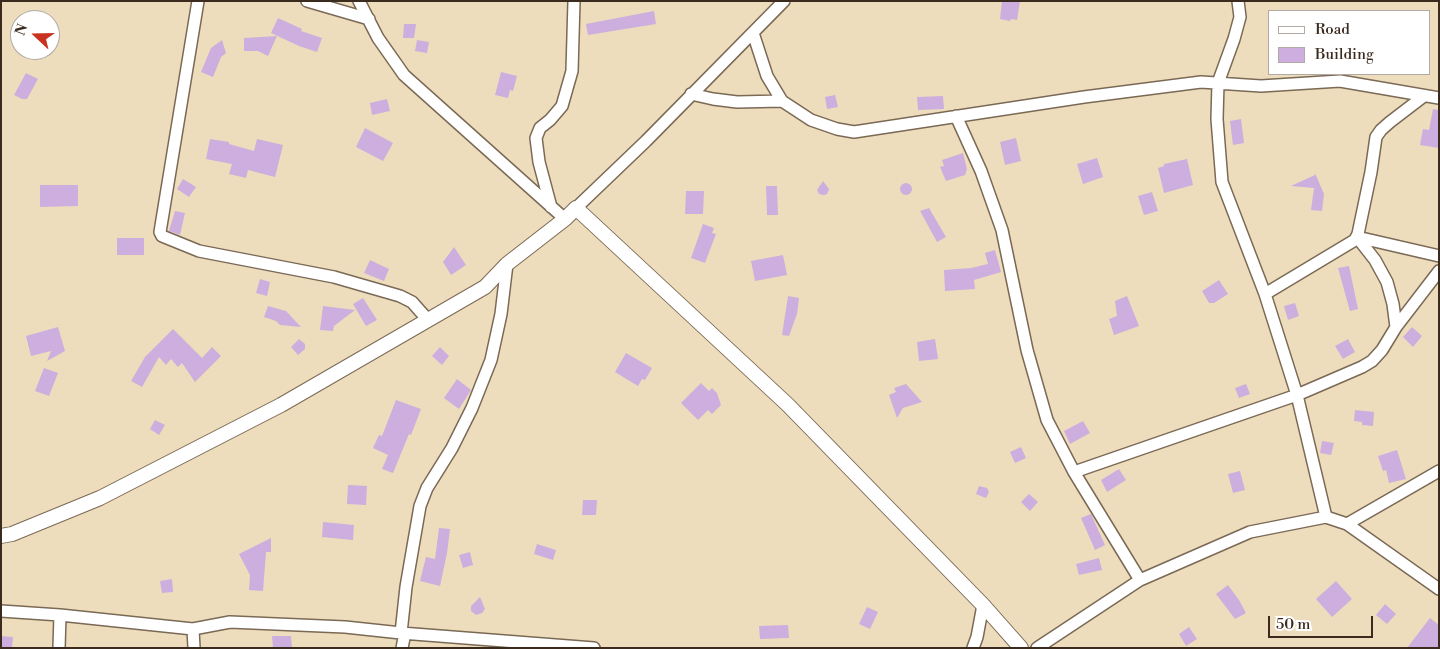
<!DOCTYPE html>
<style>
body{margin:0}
#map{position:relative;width:1440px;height:649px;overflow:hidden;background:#eeddbc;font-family:"Libre Bodoni",serif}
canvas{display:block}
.frame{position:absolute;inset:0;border:2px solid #3b2a1e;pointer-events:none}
.legend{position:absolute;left:1268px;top:10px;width:162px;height:65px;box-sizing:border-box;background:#fff;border:1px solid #b1aaa5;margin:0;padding:6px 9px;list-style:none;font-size:15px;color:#3b2a1e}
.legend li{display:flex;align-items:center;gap:10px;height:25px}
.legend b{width:25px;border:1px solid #b1aaa5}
.north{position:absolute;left:10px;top:10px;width:50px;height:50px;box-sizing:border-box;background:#fff;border:1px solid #b1aaa5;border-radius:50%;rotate:291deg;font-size:14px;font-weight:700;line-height:20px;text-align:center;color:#3b2a1e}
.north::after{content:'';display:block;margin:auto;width:18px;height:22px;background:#c8321e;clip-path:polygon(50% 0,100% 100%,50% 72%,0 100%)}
.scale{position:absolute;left:1268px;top:616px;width:105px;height:22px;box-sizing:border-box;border:2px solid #3b2a1e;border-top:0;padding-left:6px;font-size:15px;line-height:18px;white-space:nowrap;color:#3b2a1e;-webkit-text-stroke:4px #fff;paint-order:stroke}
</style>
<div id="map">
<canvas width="1440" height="649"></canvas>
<div class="frame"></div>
<ul class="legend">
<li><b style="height:6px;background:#fff"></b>Road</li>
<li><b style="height:14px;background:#cdaede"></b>Building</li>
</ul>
<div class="north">N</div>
<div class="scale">50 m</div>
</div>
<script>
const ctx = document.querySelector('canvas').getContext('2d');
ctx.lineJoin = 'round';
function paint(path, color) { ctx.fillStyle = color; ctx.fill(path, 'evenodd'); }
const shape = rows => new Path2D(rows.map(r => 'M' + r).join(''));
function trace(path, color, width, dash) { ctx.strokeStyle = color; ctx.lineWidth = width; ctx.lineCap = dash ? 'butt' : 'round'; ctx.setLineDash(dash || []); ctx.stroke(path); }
const building = shape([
 [1002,1,1020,1,1017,20,1011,19,1010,21,1000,19],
 [654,11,656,24,588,35,586,24],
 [278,18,302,29,301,31,322,38,317,52,299,46,271,33],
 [404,24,416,24,414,38,403,38],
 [277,36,268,56,258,51,244,51,244,38],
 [222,40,226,53,221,57,213,77,201,72,211,48],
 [417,40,429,42,427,53,415,51],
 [501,72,517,76,513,91,510,90,508,98,495,95],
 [26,73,38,79,27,99,22,99,14,95],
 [835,95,838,107,827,109,825,97],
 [943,96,944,109,918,110,917,97],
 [387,99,390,111,372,115,370,103],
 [1433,109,1439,110,1439,148,1420,145,1423,129,1429,130],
 [1241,119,1244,143,1233,145,1230,121],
 [365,128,393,143,383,161,356,147],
 [1016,138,1021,161,1005,165,1000,142],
 [210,139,229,142,229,144,254,151,257,139,283,145,275,177,248,170,246,178,229,174,232,164,206,159],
 [963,153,967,169,965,175,946,181,940,167,944,166,942,160],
 [1097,158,1103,177,1083,184,1077,164],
 [1187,159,1193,185,1164,193,1158,168,1164,166,1164,164],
 [1315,173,1324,194,1322,211,1311,210,1314,188,1291,186,1315,175],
 [183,179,196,187,189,197,177,189],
 [823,181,829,189,827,194,824,195,819,194,817,190],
 '900 189a6 6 0 1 1 12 0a6 6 0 1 1-12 0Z',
 [40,185,78,185,78,206,40,207],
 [766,186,777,186,778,215,767,215],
 [686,191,704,191,703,214,685,214],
 [1152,192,1158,211,1144,215,1138,196],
 [929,208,946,237,937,242,920,211],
 [175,211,185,213,180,235,169,231],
 [703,224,714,228,712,233,716,234,705,263,691,258],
 [117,238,144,238,144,255,117,255],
 [454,247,466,265,451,275,443,262],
 [995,250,1001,272,974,280,975,289,945,291,944,270,971,268,988,264,985,253],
 [783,255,787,275,755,281,751,261],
 [370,260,389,269,384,281,364,273],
 [1349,266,1358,309,1350,311,1338,268],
 [260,279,270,282,267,296,256,293],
 [1219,280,1228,294,1214,303,1209,303,1202,291],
 [788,296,799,298,797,314,789,336,782,335],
 [1127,296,1139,326,1114,335,1109,319,1117,316,1115,301],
 [363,298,377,320,366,326,353,304],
 [1295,303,1299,316,1288,320,1284,306],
 [268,306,286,311,301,327,280,325,276,321,264,317],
 [323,306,355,310,334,326,333,331,320,330],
 [58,327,65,351,47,361,51,351,31,356,26,336],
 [1412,327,1422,336,1413,347,1403,337],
 [173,329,202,358,212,347,221,356,195,382,182,363,178,367,171,359,166,365,159,357,142,387,131,381,145,357],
 [299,339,305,344,305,349,298,355,291,347],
 [935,339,938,359,919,361,917,342],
 [1348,339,1355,352,1343,359,1335,346],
 [440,347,449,356,442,365,432,356],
 [626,353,652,368,645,380,642,379,638,386,615,372],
 [44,368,58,373,49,396,35,391],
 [457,379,471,390,459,409,444,398],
 [701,383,709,391,712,388,717,393,721,405,712,414,708,410,698,420,681,403],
 [906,384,922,402,903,408,897,418,889,395,896,392,894,388],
 [1246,384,1250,394,1239,398,1235,388],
 [396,400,421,409,411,435,409,434,393,473,382,469,388,455,373,448,379,435,382,436],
 [1355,410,1374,412,1373,426,1362,425,1362,422,1354,421],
 [155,420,165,425,159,435,150,429],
 [1083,421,1090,433,1070,444,1064,431],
 [1322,441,1334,443,1331,455,1320,453],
 [1021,447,1026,458,1015,463,1010,452],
 [1397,450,1406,479,1389,483,1386,470,1383,471,1378,456],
 [1119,469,1126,480,1107,492,1101,480],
 [1240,471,1245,490,1233,493,1228,474],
 [348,485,367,486,366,505,347,504],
 [979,486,987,488,989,492,986,498,976,494],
 [1029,494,1038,502,1030,511,1021,502],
 [583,500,597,500,596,515,582,515],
 [1091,514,1105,545,1095,550,1081,518],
 [323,522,354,525,353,540,322,537],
 [439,528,450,529,447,553,440,586,420,581,426,557,435,559],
 [271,538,271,552,266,552,263,591,249,590,250,575,239,554],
 [537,544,556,550,553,560,534,554],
 [470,552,473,565,463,568,459,555],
 [1099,558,1102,570,1079,575,1076,564],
 [172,579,173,592,162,593,160,581],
 [1336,581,1352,599,1332,617,1316,599],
 [1228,585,1239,600,1246,613,1235,619,1216,594],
 [480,597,485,609,482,613,476,615,471,611,471,606],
 [1385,604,1396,614,1387,624,1376,615],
 [867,607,878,612,870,629,859,624],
 [1430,618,1439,625,1439,648,1407,648],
 [788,625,789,638,760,639,759,626],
 [1189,627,1197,639,1186,646,1179,634],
 [1,636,13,637,12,648,1,648],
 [272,636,291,636,292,648,273,648]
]);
const minor = shape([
 [198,1,160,232,162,236,199,251,334,277,400,296,412,302,428,320],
 [307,1,369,19],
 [359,1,378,38,404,75,565,219],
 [1238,1,1240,17,1234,39,1218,83,1217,119,1222,182,1265,294,1297,395,1326,517],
 [753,33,767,76,782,101,811,120,837,129,854,132,1084,97,1201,82,1261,86,1340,81,1439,98],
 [691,94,713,99,737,102,782,101],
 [956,116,981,171,1002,230,1027,350,1047,420,1074,472,1140,580],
 [551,207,539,162,536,138,540,128,550,120,562,106,572,71,574,1],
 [576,208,646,141,784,1],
 [1357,237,1375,260,1387,282,1393,304,1396,327],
 [1357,237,1439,256],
 [1265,294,1355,240,1358,234,1371,172,1376,137,1381,130,1390,122,1424,96],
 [1074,472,1297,395,1362,367,1372,361,1382,350,1396,327,1439,271],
 [1347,524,1439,471],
 [1,611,60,615,193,629,230,622,345,627,401,633,594,648],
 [193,629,194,648],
 [401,633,406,587,420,506,427,488,452,448,472,408,491,360,501,314,507,264],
 [59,648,60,615],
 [402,648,405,633],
 [973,648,977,637,983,605],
 [1037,648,1140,580,1250,532,1326,517,1347,524,1439,589]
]);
const tertiary = shape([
 [1,536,12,534,100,498,281,405,485,287,507,264,565,219,576,208,788,405,983,605,1021,648]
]);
paint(building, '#cdaede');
trace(minor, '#7a6955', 14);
trace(tertiary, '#7a6955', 16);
trace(minor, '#fff', 11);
trace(tertiary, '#fff', 14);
</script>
